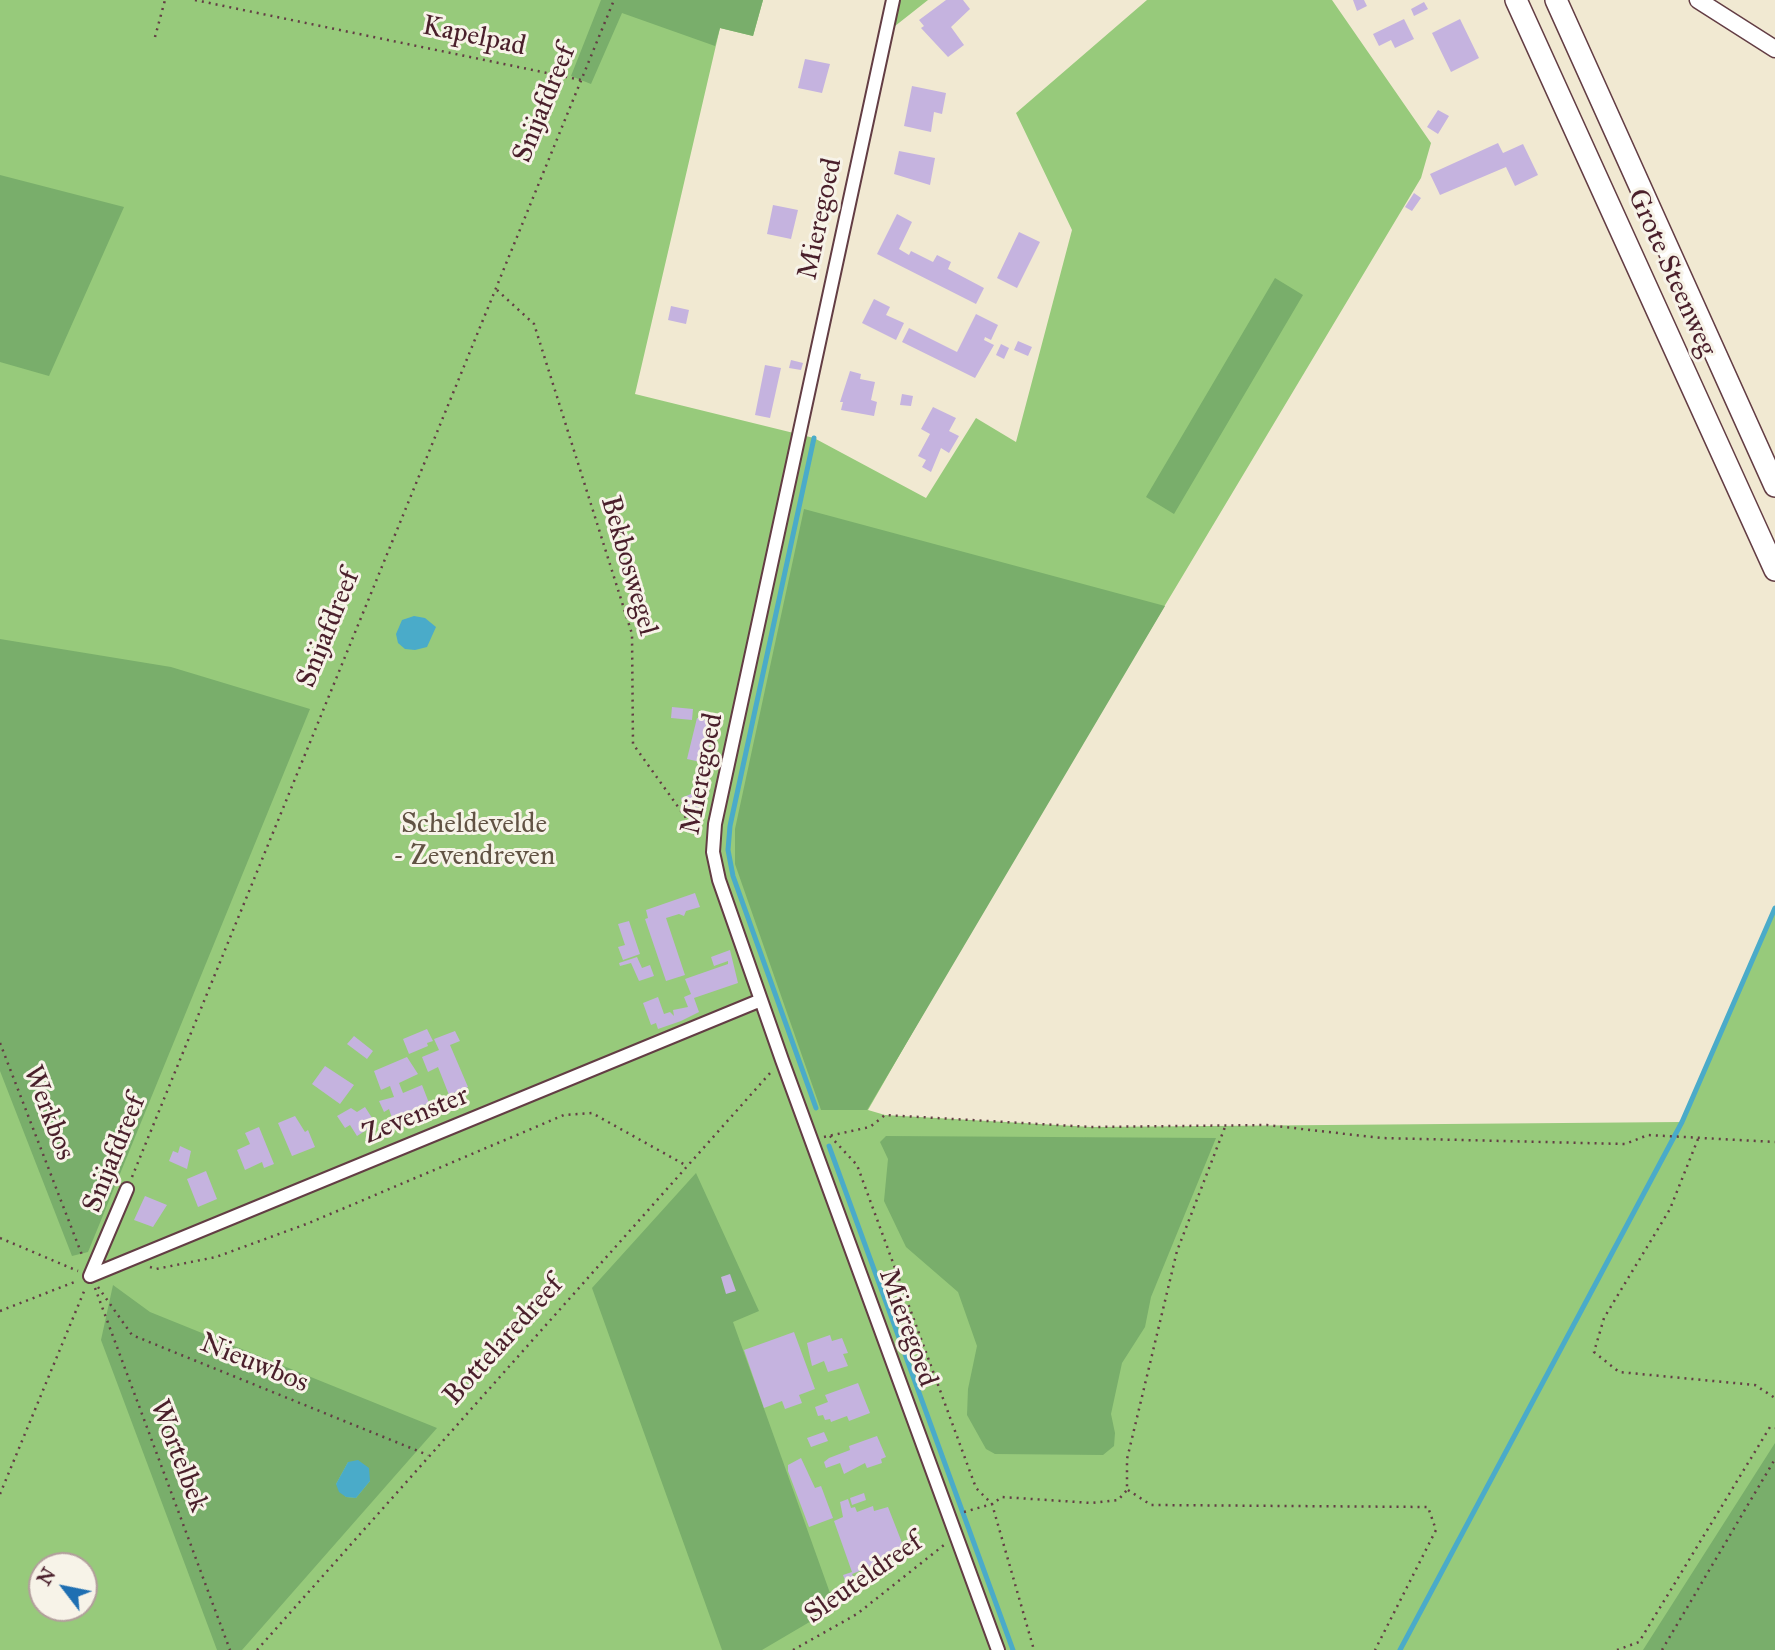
<!DOCTYPE html>
<style>
body{margin:0}
#map{position:relative;width:1775px;height:1650px;overflow:hidden;background:#f1e9d2;font-family:"IM FELL Great Primer",serif}
canvas{display:block}
.north{position:absolute;left:28px;top:1552px;width:70px;height:70px;box-sizing:border-box;background:#f7f3e8;border:2px solid #b29e9c;border-radius:50%;rotate:302deg;font-size:19px;font-weight:700;line-height:28px;text-align:center;color:#4a1f2b}
.north::after{content:'';display:block;margin:auto;width:24px;height:32px;background:#1f6fb2;clip-path:polygon(50% 0,100% 100%,50% 72%,0 100%)}
</style>
<div id="map">
<canvas width="1775" height="1650"></canvas>
<div class="north">N</div>
</div>
<script>
const ctx = document.querySelector('canvas').getContext('2d');
ctx.lineJoin = 'round';
function paint(path, color) { ctx.fillStyle = color; ctx.fill(path, 'evenodd'); }
const shape = rows => new Path2D(rows.map(r => 'M' + r).join(''));
function trace(path, color, width, dash) { ctx.strokeStyle = color; ctx.lineWidth = width; ctx.lineCap = dash ? 'butt' : 'round'; ctx.setLineDash(dash || []); ctx.stroke(path); }
function label(font, color, halo, rows, align = 'center') {
  ctx.font = font + ' "IM FELL Great Primer",serif'; ctx.lineWidth = 6; ctx.setLineDash([]); ctx.textBaseline = 'middle'; ctx.strokeStyle = halo; ctx.fillStyle = color; for (const [text, x, y, turn = 0] of rows) {
    ctx.save(); ctx.translate(x, y); ctx.rotate((+turn || 0) * Math.PI / 180); ctx.textAlign = isNaN(turn) ? turn : align; if (halo) ctx.strokeText(text, 0, 0); ctx.fillText(text, 0, 0); ctx.restore();
  }
}
const green = shape([
 [0,0,763,0,753,36,720,28,635,394,814,438,926,498,976,418,1016,442,1072,230,1016,113,1147,0,1332,0,1431,143,1421,178,992,894,868,1110,885,1115,1091,1127,1681,1122,1775,908,1775,1650,0,1650],
 [42,1566,84,1566,84,1608,42,1608],
 [898,0,928,0,890,30]
]);
const forest = shape([
 [601,0,763,0,753,36,720,28,715,46,622,13,591,84,571,76],
 [0,175,124,207,49,376,0,362],
 [1275,278,1303,295,1174,514,1146,497],
 [804,509,1165,606,867,1110,821,1110,735,864,735,829],
 [0,639,171,667,310,709,88,1252,72,1256,0,1071],
 [886,1136,1216,1138,1151,1297,1145,1327,1122,1363,1111,1414,1115,1433,1114,1446,1103,1455,995,1454,986,1449,967,1415,968,1389,977,1346,958,1292,906,1247,884,1201,888,1159,880,1142],
 [696,1173,759,1311,733,1322,835,1607,762,1650,722,1650,592,1288],
 [113,1285,150,1312,437,1428,242,1650,217,1650,101,1340],
 [348,1462,370,1481,356,1498,346,1497,336,1484],
 [1775,1443,1775,1650,1643,1650]
]);
const water = shape([
 [414,616,425,618,436,627,427,647,415,650,405,649,398,643,396,634,402,620],
 [358,1460,369,1468,370,1481,356,1498,346,1497,339,1492,336,1484,348,1462]
]);
const stream = shape([
 [814,438,730,826,728,850,733,876,816,1108],
 [829,1146,1013,1650],
 [1400,1650,1682,1122,1775,908]
]);
const building = shape([
 [946,0,963,0,970,9,951,27,964,45,948,57,921,28,924,26,919,20],
 [1353,0,1364,0,1367,6,1357,11],
 [1424,2,1428,9,1414,16,1411,9],
 [1404,19,1414,39,1395,48,1391,40,1379,46,1373,34],
 [1460,19,1479,58,1451,72,1432,33],
 [805,59,830,64,822,93,798,88],
 [912,86,946,93,942,114,934,112,931,132,904,126],
 [1438,110,1449,116,1438,134,1427,127],
 [1498,143,1503,153,1523,144,1538,175,1515,186,1506,167,1440,195,1430,174],
 [899,151,935,158,930,185,894,174],
 [1414,193,1421,198,1412,211,1405,207],
 [773,205,798,210,791,239,767,234],
 [897,214,912,222,899,249,909,255,911,251,933,262,937,255,951,262,948,269,984,288,976,304,877,254],
 [1019,232,1040,242,1017,288,997,278],
 [874,299,890,307,886,315,904,323,896,340,862,323],
 [671,306,689,310,686,324,668,320],
 [976,314,998,325,991,340,985,337,984,340,994,345,975,378,902,342,909,328,957,352],
 [1018,341,1032,347,1028,356,1014,350],
 [1001,344,1009,348,1004,359,996,355],
 [791,360,803,363,801,370,789,368],
 [765,365,781,368,770,418,755,415],
 [850,371,861,374,860,379,875,382,871,400,877,402,874,416,841,410,843,402,840,402],
 [902,394,913,396,911,406,900,405],
 [933,407,956,418,949,431,959,436,949,453,941,448,931,472,922,467,926,460,918,456,930,434,921,429],
 [672,707,693,709,692,720,671,718],
 [697,718,714,722,705,763,687,759],
 [708,779,709,795,700,796,696,780],
 [696,792,702,806,686,812,681,798],
 [695,893,700,907,686,911,684,916,679,914,666,918,685,975,666,981,645,919,648,918,646,910],
 [629,921,640,954,623,960,618,947,625,945,618,924],
 [730,950,738,983,694,998,699,1012,681,1021,658,1029,656,1023,651,1025,643,1003,658,997,664,1014,670,1012,674,1016,673,1010,688,1007,684,997,691,994,685,979,728,964,728,961,714,966,711,957],
 [637,957,642,968,650,965,654,976,639,981,631,963,620,966,619,963],
 [427,1029,433,1041,427,1043,428,1046,409,1054,403,1039],
 [455,1031,460,1041,450,1045,468,1087,449,1095,438,1067,428,1072,422,1057,439,1050,434,1039],
 [354,1036,373,1051,367,1059,347,1044],
 [407,1057,418,1074,399,1083,403,1093,422,1085,429,1103,392,1118,389,1109,384,1112,379,1101,394,1097,390,1086,381,1090,374,1071],
 [325,1066,354,1085,340,1104,312,1084],
 [365,1107,376,1124,357,1136,350,1125,345,1128,337,1116,351,1108,357,1112],
 [295,1116,305,1132,308,1130,315,1147,292,1156,278,1123],
 [259,1127,274,1164,264,1168,262,1162,245,1170,237,1150,250,1144,245,1133],
 [180,1146,191,1151,187,1169,169,1161,173,1151,178,1153],
 [206,1171,217,1199,198,1207,187,1179],
 [145,1196,167,1205,153,1227,134,1220],
 [730,1274,736,1291,726,1294,721,1277],
 [794,1332,815,1389,799,1395,802,1403,785,1409,782,1401,764,1408,744,1350],
 [830,1335,832,1341,842,1338,848,1353,843,1354,848,1366,828,1372,824,1361,812,1366,807,1343],
 [858,1383,870,1413,849,1421,847,1416,831,1422,830,1419,825,1420,823,1415,818,1416,815,1407,828,1402,825,1395],
 [824,1432,828,1441,811,1447,807,1438],
 [877,1436,886,1457,881,1459,882,1463,867,1468,865,1463,844,1474,840,1463,826,1468,824,1462,829,1458,850,1450,849,1446],
 [801,1458,815,1488,821,1486,833,1518,809,1527,788,1471,788,1465],
 [864,1493,866,1500,852,1505,850,1498],
 [848,1499,851,1508,855,1507,857,1512,873,1506,874,1511,888,1507,906,1553,852,1574,854,1578,860,1575,865,1587,850,1593,843,1575,852,1572,834,1521,843,1517,840,1502]
]);
const path = shape([
 [195,0,581,80],
 [155,37,165,0],
 [497,290,534,324,632,634,633,744,699,836],
 [0,1043,82,1255],
 [830,1136,857,1165,976,1488,992,1504,1034,1650],
 [824,1137,870,1127,885,1115,1091,1127,1267,1125,1381,1138,1625,1144,1648,1135,1775,1142],
 [1698,1139,1670,1209,1604,1318,1594,1352,1619,1372,1755,1385,1775,1398],
 [132,1177,614,0],
 [0,1238,78,1271],
 [150,1267,156,1269,216,1257,309,1223,564,1115,592,1113,687,1166],
 [98,1287,132,1335,428,1455],
 [95,1288,230,1650],
 [0,1311,77,1281],
 [1128,1490,1151,1505,1428,1507,1436,1530,1375,1650],
 [0,1494,85,1289],
 [964,1512,992,1504,1002,1497,1092,1503,1118,1500,1127,1490,1127,1459,1177,1251,1225,1127],
 [257,1650,771,1072],
 [793,1650,857,1614,944,1545],
 [1617,1650,1639,1642,1770,1427,1775,1428],
 [1662,1650,1775,1459]
]);
const minor = shape([
 [893,0,715,824,713,852,719,880,782,1060,998,1650],
 [90,1276,761,1000],
 [90,1276,127,1189]
]);
const tertiary = shape([
 [1698,0,1775,49]
]);
const trunk = shape([
 [1516,0,1775,570],
 [1556,0,1775,486]
]);
const streetNames = [
 ["Kapelpad",474,37,12],
 ["Snijafdreef",545,104,-68],
 ["Mieregoed",821,219,-78],
 ["Grote Steenweg",1671,273,66],
 ["Bekboswegel",628,566,74],
 ["Snijafdreef",329,629,-68],
 ["Mieregoed",703,774,-79],
 ["Werkbos",48,1113,69],
 ["Zevenster",416,1116,-22],
 ["Snijafdreef",115,1154,-68],
 ["Mieregoed",907,1328,70],
 ["Bottelaredreef",504,1341,-48],
 ["Nieuwbos",254,1364,22],
 ["Wortelbek",178,1456,69],
 ["Sleuteldreef",864,1579,-35]
];
const parkNames = [
 ["Scheldevelde",474,825],
 ["- Zevendreven",474,857]
];
paint(green, '#97ca7b');
paint(forest, '#79ae6b');
paint(water, '#4aabc9');
trace(stream, '#4aabc9', 5);
paint(building, '#c5b3df');
trace(minor, '#633d44', 16);
trace(tertiary, '#633d44', 19);
trace(trunk, '#633d44', 24);
trace(path, '#633d44', 2.5, [2, 5]);
trace(minor, '#fff', 12);
trace(tertiary, '#fff', 16);
trace(trunk, '#fff', 21);
label('28px', '#4a1f2b', '#f7f3e8', streetNames);
label('28px', '#615243', '#f7f3e8', parkNames);
</script>
